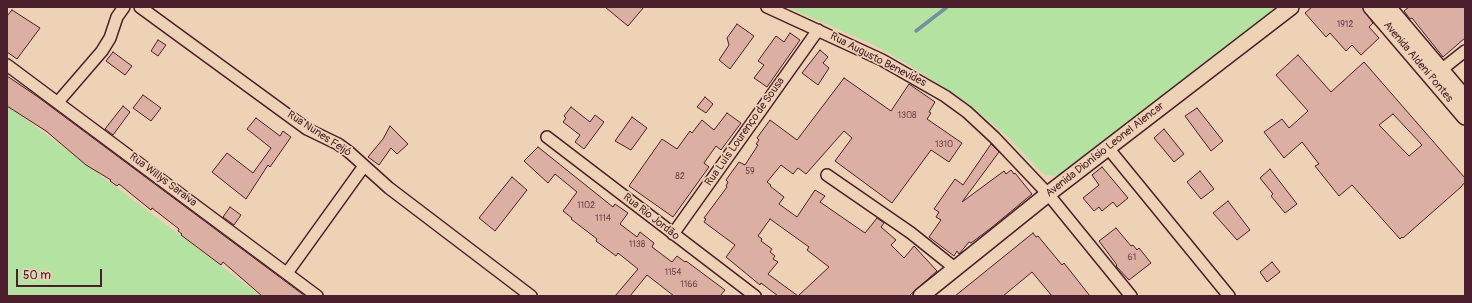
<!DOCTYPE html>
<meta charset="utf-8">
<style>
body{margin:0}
#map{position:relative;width:1472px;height:303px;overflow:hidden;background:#eed2b5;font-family:Pangolin,sans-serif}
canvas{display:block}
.frame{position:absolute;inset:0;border:8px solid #4a1f2b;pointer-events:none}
.scale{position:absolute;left:16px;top:269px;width:86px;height:18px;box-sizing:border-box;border:2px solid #4a1f2b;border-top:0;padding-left:5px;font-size:12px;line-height:14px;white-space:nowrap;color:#4a1f2b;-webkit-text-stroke:3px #eed2b5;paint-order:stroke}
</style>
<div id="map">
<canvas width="1472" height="303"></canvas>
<div class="frame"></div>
<div class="scale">50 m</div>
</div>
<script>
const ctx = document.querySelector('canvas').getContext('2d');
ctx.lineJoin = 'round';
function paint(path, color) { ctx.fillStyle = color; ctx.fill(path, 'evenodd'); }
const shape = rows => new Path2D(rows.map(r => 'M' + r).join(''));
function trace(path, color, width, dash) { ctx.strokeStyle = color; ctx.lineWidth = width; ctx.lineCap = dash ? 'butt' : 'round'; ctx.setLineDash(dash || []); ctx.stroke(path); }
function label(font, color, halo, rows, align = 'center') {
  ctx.font = font + ' Pangolin,sans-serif'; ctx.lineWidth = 3.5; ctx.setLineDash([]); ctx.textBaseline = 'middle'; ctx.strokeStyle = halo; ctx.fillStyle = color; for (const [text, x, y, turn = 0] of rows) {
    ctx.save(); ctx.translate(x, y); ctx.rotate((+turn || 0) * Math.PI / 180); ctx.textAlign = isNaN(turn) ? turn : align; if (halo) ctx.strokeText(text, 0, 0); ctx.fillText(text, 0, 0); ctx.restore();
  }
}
const green = shape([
 [787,7,1281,7,1072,170,1054,176,1046,175,1039,170,1008,137,964,100,909,65,874,45],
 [7,105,261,296,7,296]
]);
const stream = shape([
 [916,31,947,7]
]);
const building = shape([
 [605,7,644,7,628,26,605,7],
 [1312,7,1362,7,1373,23,1369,27,1379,38,1361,55,1352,45,1346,51,1330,33,1326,37,1305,13,1312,7],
 [1409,7,1465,7,1465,38,1443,57,1412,18,1410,19,1404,11,1409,7],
 [12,10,40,28,17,59,7,52,7,16,12,10],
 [737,24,754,36,730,69,719,60,729,45,727,38,737,24],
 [790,33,800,40,767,87,754,78,764,65,758,61,776,36,784,42,790,33],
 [158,40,166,45,158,56,151,51,158,40],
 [820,50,828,57,823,63,829,68,818,85,802,73,820,50],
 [113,52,132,66,125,75,106,61,113,52],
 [1298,55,1331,92,1364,62,1465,178,1465,182,1461,187,1403,238,1402,237,1400,239,1352,185,1339,196,1315,166,1319,164,1302,142,1284,158,1264,132,1282,119,1289,128,1308,111,1276,75,1298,55],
 [1393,114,1422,145,1409,156,1379,125,1393,114],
 [7,76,38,97,305,296,262,296,223,262,221,265,181,235,182,234,178,231,179,229,152,208,151,210,119,184,117,186,110,181,111,180,86,165,46,131,7,106,7,76],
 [844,78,891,111,909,84,935,102,929,112,931,113,927,119,962,143,949,162,931,150,892,203,835,161,852,138,844,131,806,174,798,168,793,174,781,165,767,182,771,185,770,186,784,197,779,204,797,217,815,190,825,196,820,202,865,233,877,218,884,223,881,227,896,240,891,245,904,258,914,246,937,271,909,296,778,296,761,283,760,285,726,257,735,245,704,222,706,219,704,218,727,187,726,186,728,182,726,180,739,162,745,165,758,145,756,144,759,140,757,138,770,120,797,140,844,78],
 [770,219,809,247,807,250,829,267,798,296,768,274,778,262,773,259,775,256,770,252,772,249,761,241,762,239,758,236,770,219],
 [143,95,161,108,151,121,133,108,143,95],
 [705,97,713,104,706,113,697,107,705,97],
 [123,106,130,112,113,135,105,129,123,106],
 [571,107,590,122,595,115,604,122,584,149,575,142,580,135,563,122,566,118,564,116,571,107],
 [1197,108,1223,141,1211,151,1185,116,1197,108],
 [727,113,741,123,721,150,716,146,704,163,709,167,673,217,629,186,662,139,677,149,690,131,692,133,702,120,714,130,727,113],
 [632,117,647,128,631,150,615,141,632,117],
 [256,118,280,136,283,131,291,137,270,167,268,165,246,199,212,172,227,153,253,173,271,148,247,129,256,118],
 [390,126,408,144,397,154,391,148,379,165,368,157,383,139,390,126],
 [1164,129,1184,154,1174,162,1154,138,1164,129],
 [991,144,999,152,962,202,1004,171,1006,174,1011,170,1014,174,1015,173,1032,194,991,228,971,243,969,242,959,254,957,251,954,256,929,237,941,220,936,217,939,212,934,209,955,179,963,185,991,144],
 [538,147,613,207,615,204,628,213,620,224,637,237,640,232,654,243,652,247,672,262,677,256,685,262,686,261,725,290,720,296,674,296,647,275,630,296,615,296,638,269,618,253,616,256,596,241,597,239,571,219,572,218,563,211,577,192,555,174,548,183,524,161,538,147],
 [1102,167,1128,198,1117,207,1113,202,1102,211,1099,207,1094,211,1083,198,1099,185,1092,175,1102,167],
 [1270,169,1297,204,1285,213,1271,196,1273,194,1260,178,1270,169],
 [1200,171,1214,189,1201,199,1187,182,1200,171],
 [512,177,527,190,495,231,479,218,512,177],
 [1228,201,1250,230,1237,240,1213,213,1228,201],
 [230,207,241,215,234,225,223,217,230,207],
 [1116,228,1131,246,1133,245,1137,250,1139,248,1151,263,1129,280,1116,266,1117,265,1099,241,1116,228],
 [1033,233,1036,237,1038,236,1062,265,1064,263,1090,296,1052,296,1032,272,1003,296,955,296,1033,233],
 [1272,262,1280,272,1267,282,1260,272,1272,262]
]);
const street = shape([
 [140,7,307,129,338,144,349,152,389,188,531,296],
 [767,7,882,60,945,96,967,112,995,138,1048,194,1131,296],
 [7,65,317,296],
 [1436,74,1465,51],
 [58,102,102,51,110,38,117,17,124,7],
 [547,137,755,296],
 [1108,148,1229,296],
 [827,175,911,233,956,269],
 [673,234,818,30],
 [287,273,364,166]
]);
const secondary = shape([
 [1371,7,1465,117],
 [1388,7,1465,98],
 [921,296,1048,194,1291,7]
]);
const numberNames = [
 ["1912",1345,25],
 ["1308",907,116],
 ["1310",944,145],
 ["59",750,172],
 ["82",680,177],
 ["1102",586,206],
 ["1114",603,219],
 ["1138",637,245],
 ["61",1132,258],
 ["1154",673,273],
 ["1166",689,285]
];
const streetNames = [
 ["Rua Augusto Benevides",878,60,27],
 ["Avenida Aldeni Pontes",1418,62,50],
 ["Rua Luís Lourenço de Sousa",745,132,-55],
 ["Rua Nunes Feijó",319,134,33],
 ["Avenida Dionísio Leonel Alencar",1105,150,-38],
 ["Rua Willys Saraiva",163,180,37],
 ["Rua Rio Jordão",651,217,38]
];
paint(green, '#b3e2a1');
trace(stream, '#7590a3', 3.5);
paint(building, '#dcafa3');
trace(building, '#4a1f2b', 1);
trace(street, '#4a1f2b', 14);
trace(secondary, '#4a1f2b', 18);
trace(street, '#eed2b5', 11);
trace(secondary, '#eed2b5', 15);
label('9px', '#6e4349', null, numberNames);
label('11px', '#4a1f2b', '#eed2b5', streetNames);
</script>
